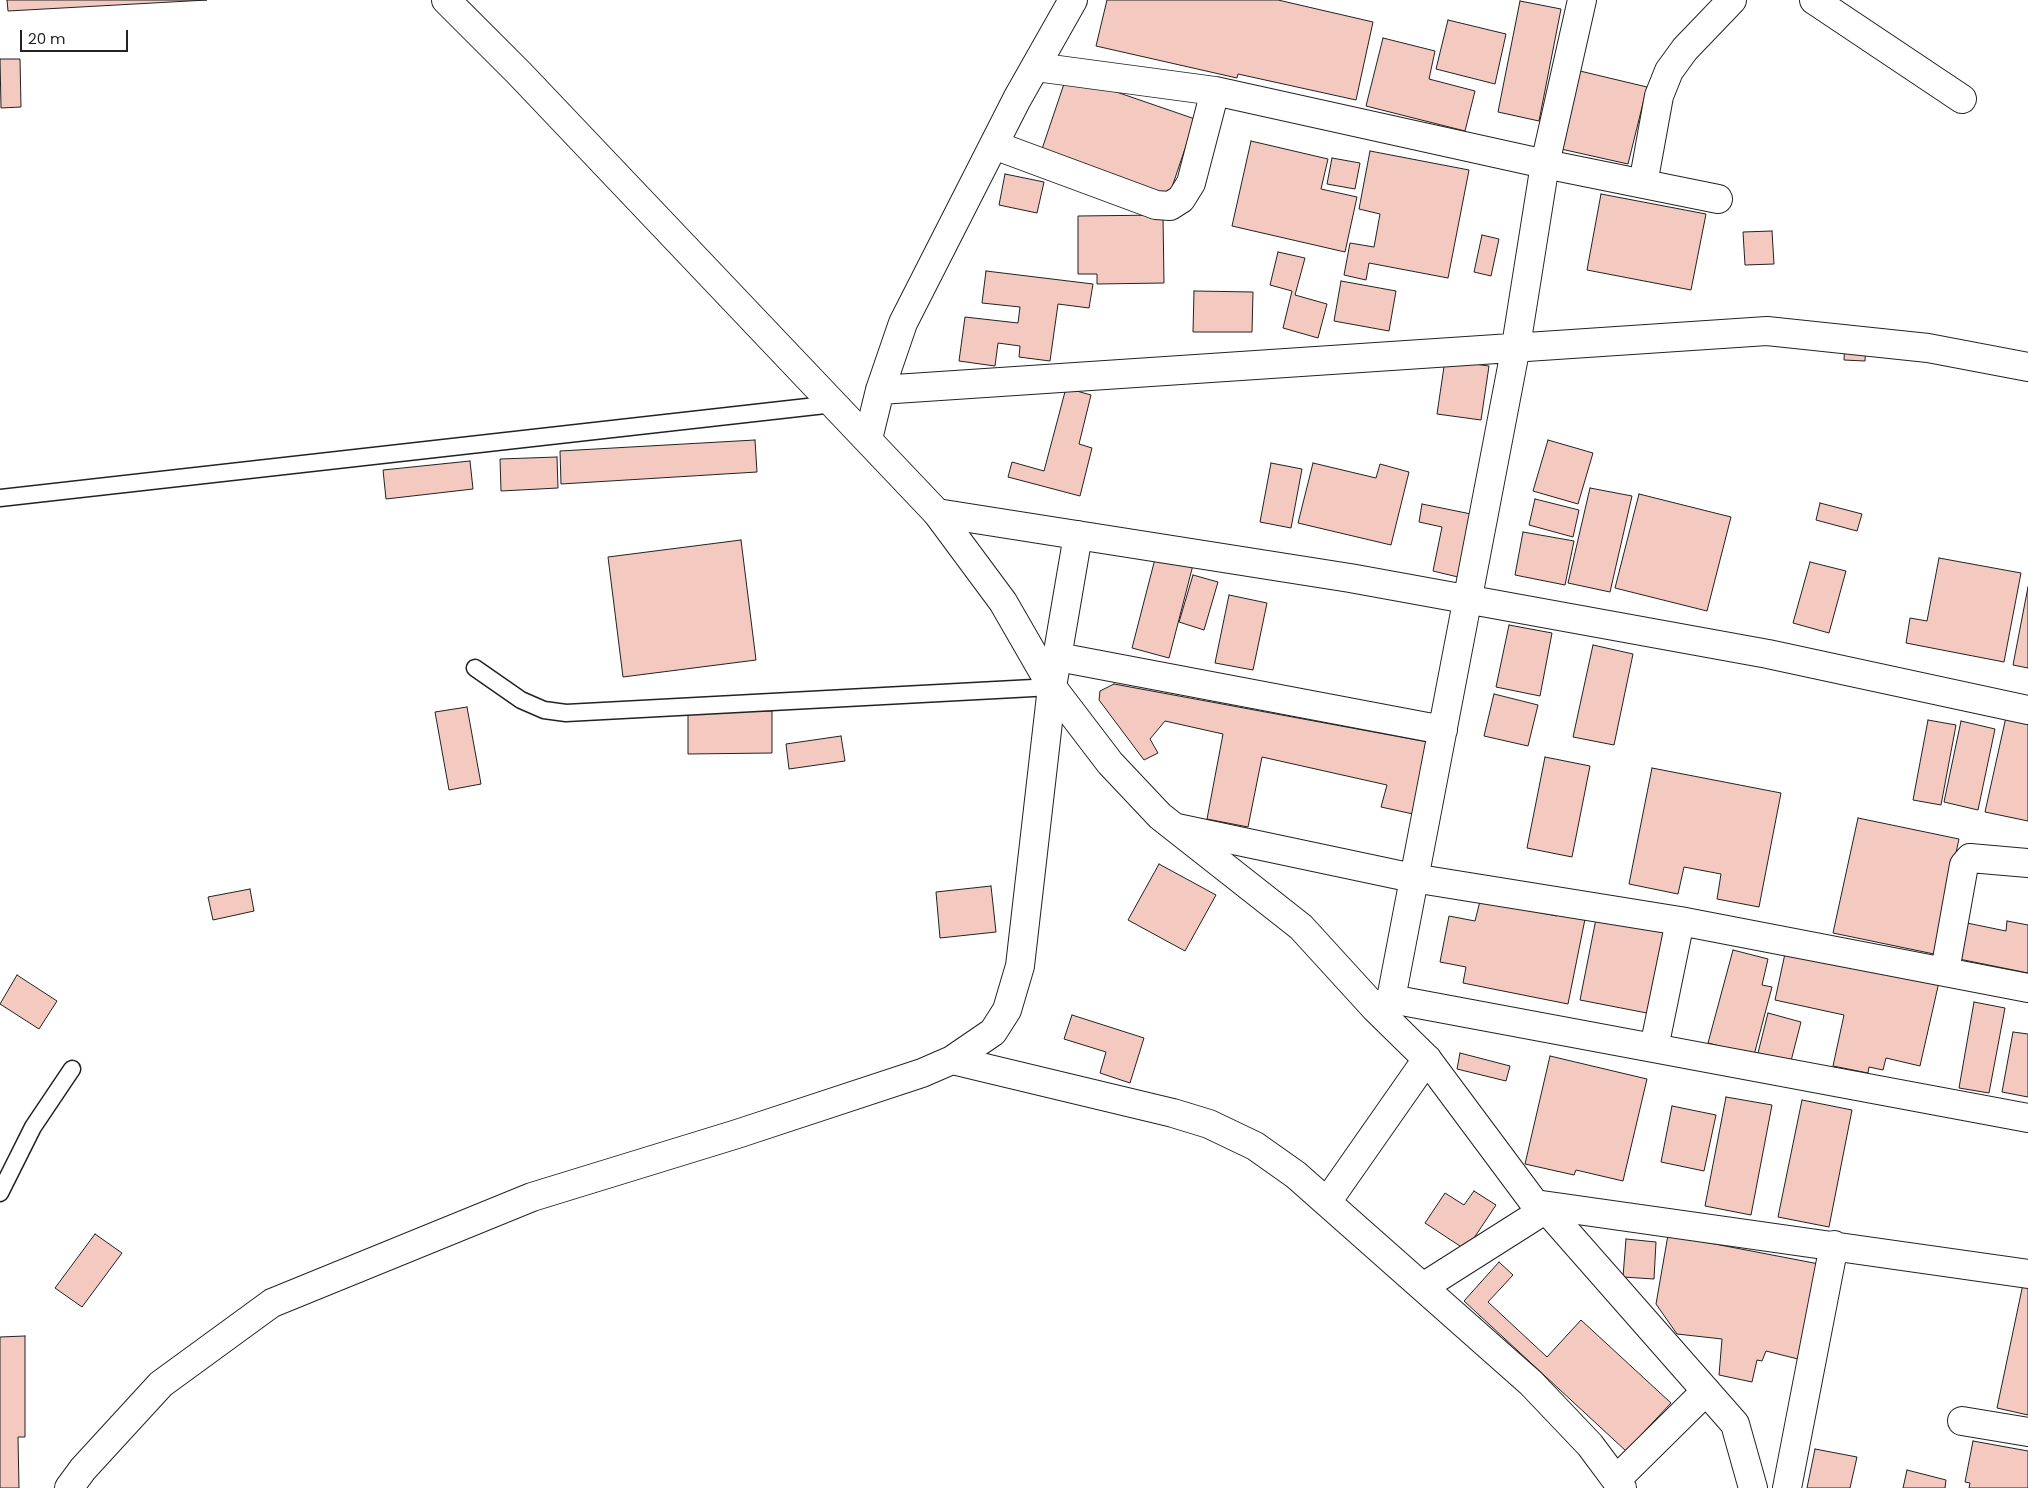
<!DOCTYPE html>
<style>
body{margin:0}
#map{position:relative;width:2028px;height:1488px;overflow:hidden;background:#fff;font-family:Poppins,sans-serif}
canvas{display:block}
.scale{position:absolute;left:20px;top:30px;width:108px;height:22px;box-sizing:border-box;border:2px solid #222;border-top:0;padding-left:6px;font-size:15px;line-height:18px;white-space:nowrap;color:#222;-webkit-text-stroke:4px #fff;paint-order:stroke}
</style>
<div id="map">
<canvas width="2028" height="1488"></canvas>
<div class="scale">20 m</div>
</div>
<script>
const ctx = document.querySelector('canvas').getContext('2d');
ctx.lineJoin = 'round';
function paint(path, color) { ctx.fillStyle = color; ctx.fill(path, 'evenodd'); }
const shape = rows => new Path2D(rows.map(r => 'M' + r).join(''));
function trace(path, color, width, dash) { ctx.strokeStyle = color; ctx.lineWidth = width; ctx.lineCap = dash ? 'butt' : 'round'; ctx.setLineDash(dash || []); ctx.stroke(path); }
const building = shape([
 [7,0,207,0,8,11,7,0],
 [1107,0,1278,0,1373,22,1356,100,1238,74,1237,78,1096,46,1107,0],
 [1520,1,1561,9,1539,121,1498,112,1520,1],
 [1448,20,1506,34,1495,84,1436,69,1448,20],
 [1383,38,1435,51,1429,79,1475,91,1465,131,1366,106,1383,38],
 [0,59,20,59,21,107,1,108,0,59],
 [1580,71,1647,87,1628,164,1561,149,1580,71],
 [1067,75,1195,119,1169,196,1041,152,1067,75],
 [1251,141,1328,159,1321,189,1357,197,1345,252,1232,226,1251,141],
 [1370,151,1469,170,1448,278,1369,263,1366,280,1344,275,1350,243,1374,247,1380,214,1359,209,1370,151],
 [1332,158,1360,163,1355,189,1327,184,1332,158],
 [1005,174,1044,182,1037,213,999,205,1005,174],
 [1601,194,1706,214,1691,290,1587,270,1601,194],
 [1163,215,1164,283,1097,284,1097,274,1078,274,1078,216,1163,215],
 [1772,231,1774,264,1745,265,1743,232,1772,231],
 [1482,235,1499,239,1491,276,1474,272,1482,235],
 [1278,252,1305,258,1295,295,1327,304,1318,338,1283,328,1292,291,1270,285,1278,252],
 [986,271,1093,284,1089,308,1058,304,1050,361,1019,357,1020,346,998,343,995,366,959,361,965,317,1018,323,1020,307,982,303,986,271],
 [1341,281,1396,291,1389,331,1334,321,1341,281],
 [1194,291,1253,292,1252,332,1193,332,1194,291],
 [1845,342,1866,342,1865,361,1844,360,1845,342],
 [1445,360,1489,366,1481,420,1437,414,1445,360],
 [1066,388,1091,395,1079,444,1092,448,1080,496,1008,477,1012,462,1044,471,1066,388],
 [755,440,757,472,561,484,560,451,755,440],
 [1548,440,1593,453,1578,504,1533,491,1548,440],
 [557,457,558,488,501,491,500,459,557,457],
 [470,461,473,489,386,499,383,470,470,461],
 [1271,463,1302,469,1291,528,1260,522,1271,463],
 [1313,463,1376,478,1380,464,1409,472,1391,545,1298,523,1313,463],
 [1590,488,1632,496,1610,592,1568,583,1590,488],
 [1639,494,1731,517,1707,611,1615,588,1639,494],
 [1535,499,1579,510,1573,537,1529,525,1535,499],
 [1820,503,1862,514,1857,531,1816,520,1820,503],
 [1422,504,1471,514,1458,577,1433,571,1442,527,1419,522,1422,504],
 [1523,532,1574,541,1565,585,1515,575,1523,532],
 [741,540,756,660,623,677,608,557,741,540],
 [1156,555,1193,565,1169,658,1132,648,1156,555],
 [1939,558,2021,573,2004,662,1906,643,1910,618,1927,621,1939,558],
 [1810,562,1846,571,1829,633,1793,623,1810,562],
 [1193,575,1218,582,1204,630,1179,622,1193,575],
 [2028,587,2028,668,2013,665,2028,587],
 [1229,595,1267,603,1253,670,1215,663,1229,595],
 [1509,625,1552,633,1540,696,1496,687,1509,625],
 [1593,645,1633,654,1614,745,1573,737,1593,645],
 [1114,684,1433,743,1413,814,1381,807,1387,785,1262,757,1248,827,1207,819,1223,734,1165,721,1150,739,1158,753,1144,760,1099,700,1100,691,1114,684],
 [1494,694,1538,705,1528,746,1484,736,1494,694],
 [467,707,481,784,449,790,435,712,467,707],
 [772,711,772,753,688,754,688,712,772,711],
 [2006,717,2028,722,2028,821,1985,812,2006,717],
 [1928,720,1956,725,1941,805,1913,800,1928,720],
 [1961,721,1995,729,1978,810,1944,802,1961,721],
 [841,736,845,761,789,769,786,744,841,736],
 [1545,757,1590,766,1572,857,1527,848,1545,757],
 [1652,768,1781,793,1759,907,1717,899,1721,874,1684,867,1678,894,1629,884,1652,768],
 [1858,818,1959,839,1934,954,1833,933,1858,818],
 [1159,864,1216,895,1185,951,1128,920,1159,864],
 [991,886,996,932,940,938,936,892,991,886],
 [250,889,254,911,213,920,208,897,250,889],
 [1480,901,1557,916,1560,903,1587,909,1568,1004,1463,983,1466,967,1440,962,1449,916,1475,921,1480,901],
 [1597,914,1668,929,1652,1014,1580,1000,1597,914],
 [2007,921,2028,925,2028,973,1954,958,1962,922,2006,931,2007,921],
 [1786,949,1939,982,1920,1066,1886,1058,1883,1070,1869,1067,1868,1073,1833,1066,1844,1015,1775,1000,1786,949],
 [1733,950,1768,959,1762,985,1772,987,1754,1055,1708,1043,1733,950],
 [17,975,57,1001,39,1029,0,1004,17,975],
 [1974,1002,2005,1008,1989,1093,1959,1088,1974,1002],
 [1768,1013,1801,1022,1791,1061,1758,1053,1768,1013],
 [1072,1015,1144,1038,1130,1083,1100,1073,1106,1052,1064,1039,1072,1015],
 [2013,1032,2028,1034,2028,1097,2002,1092,2013,1032],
 [1460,1053,1510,1066,1506,1081,1457,1069,1460,1053],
 [1550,1056,1647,1079,1623,1181,1576,1170,1574,1175,1525,1164,1550,1056],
 [1726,1097,1772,1105,1751,1215,1705,1206,1726,1097],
 [1802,1100,1852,1110,1829,1227,1778,1217,1802,1100],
 [1672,1106,1716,1115,1704,1171,1661,1162,1672,1106],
 [1474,1191,1496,1205,1466,1250,1425,1223,1445,1193,1464,1205,1474,1191],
 [95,1234,122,1253,82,1307,55,1288,95,1234],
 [1668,1235,1819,1264,1798,1359,1766,1351,1762,1361,1757,1360,1752,1382,1719,1375,1722,1339,1677,1334,1656,1304,1668,1235],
 [1626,1239,1656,1242,1654,1279,1623,1277,1626,1239],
 [1499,1262,1513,1275,1488,1302,1547,1357,1581,1320,1671,1403,1626,1451,1464,1301,1499,1262],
 [2023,1284,2028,1285,2028,1415,1997,1408,2023,1284],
 [25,1336,25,1437,18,1437,19,1488,0,1488,0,1337,25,1336],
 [1973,1441,2028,1451,2028,1488,1969,1488,1970,1483,1965,1482,1973,1441],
 [1815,1449,1857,1457,1850,1488,1807,1488,1815,1449],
 [1907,1470,1946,1480,1945,1488,1903,1488,1907,1470]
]);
const lane = shape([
 [0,498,834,404],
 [475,668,521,700,544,710,566,713,1052,687],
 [0,1193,33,1127,72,1069]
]);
const street = shape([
 [1814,0,1962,99],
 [1036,67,1215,91,1545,164,1718,199],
 [994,145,1156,205,1170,206,1181,199,1191,183,1215,91],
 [1643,184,1659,96,1669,71,1685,49,1732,0],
 [880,390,1767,331,1928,348,2028,367],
 [868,439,880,390,903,323,1017,99,1073,0],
 [937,513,1350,578,1768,654,2028,710],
 [1058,657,1443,730],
 [1177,828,1413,878,1680,921,2028,988],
 [1945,971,1964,865,1970,858,2028,863],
 [1391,999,1516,346,1545,164,1582,0],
 [1375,1007,1391,999,2028,1118],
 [1654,1048,1680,921],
 [952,1060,1173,1113,1209,1124,1255,1146,1296,1175,1531,1383,1590,1445,1622,1488],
 [1327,1202,1427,1059],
 [1535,1204,2028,1274],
 [1423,1287,1546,1209],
 [1962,1421,2028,1432],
 [1616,1480,1706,1391],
 [69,1488,83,1469,161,1384,272,1303,532,1197,737,1134,922,1073,952,1060,993,1032,1007,1010,1020,966,1052,687,1078,535],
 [1787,1488,1834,1245]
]);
const secondary = shape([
 [446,0,519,73,937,513,1003,602,1052,687,1110,763,1160,816,1301,927,1375,1008,1427,1059,1535,1204,1546,1209,1735,1424,1753,1488]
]);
paint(building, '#f3c9c0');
trace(building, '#222', 1);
trace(lane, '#222', 19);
trace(street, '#222', 30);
trace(secondary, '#222', 30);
trace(lane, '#fff', 16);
trace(street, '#fff', 28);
trace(secondary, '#fff', 28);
</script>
